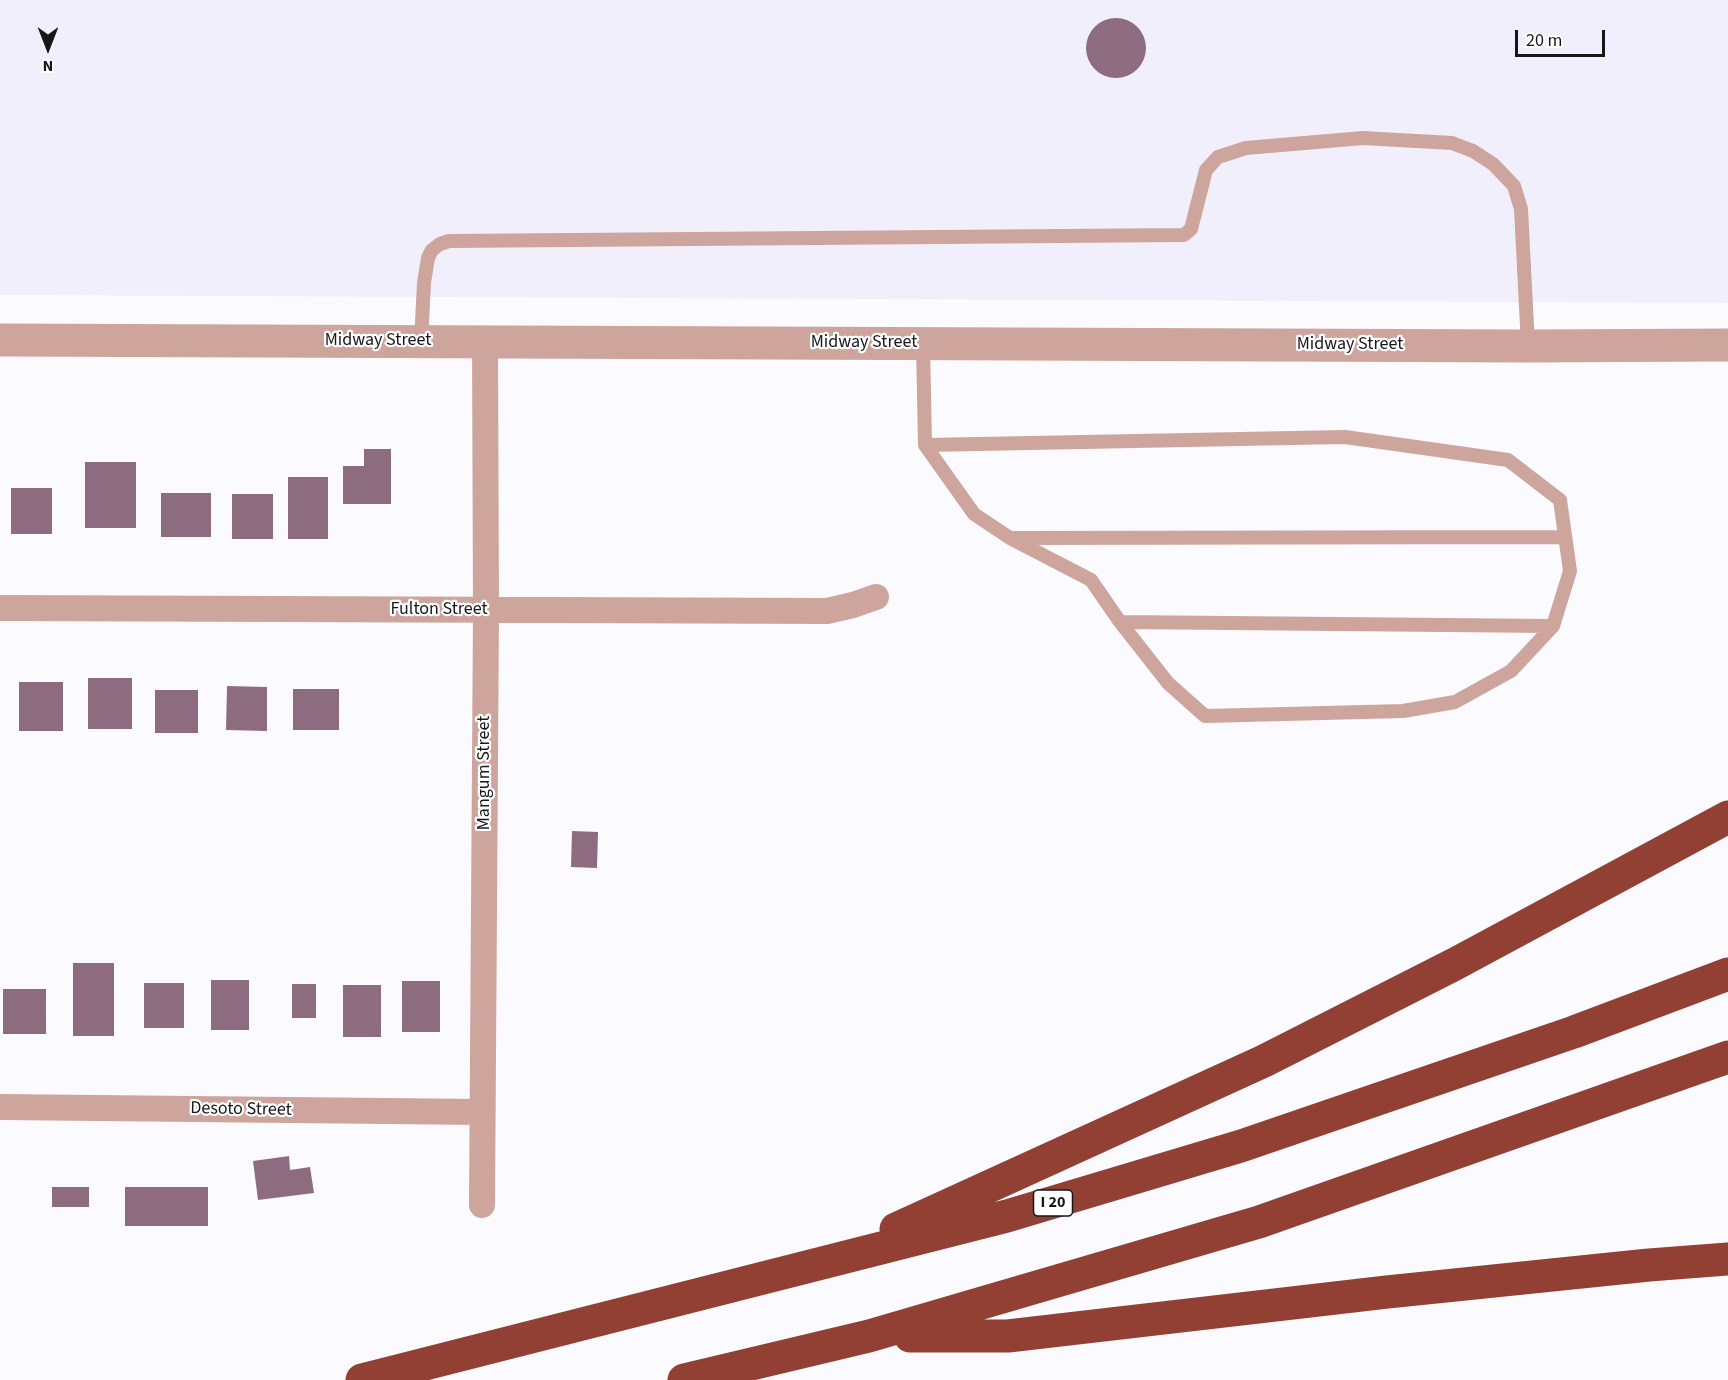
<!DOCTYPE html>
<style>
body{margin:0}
#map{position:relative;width:1728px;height:1380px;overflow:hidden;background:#fbfbff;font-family:"Source Sans 3",sans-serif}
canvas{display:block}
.north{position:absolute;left:18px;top:18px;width:60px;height:60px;-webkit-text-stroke:4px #fff;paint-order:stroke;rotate:180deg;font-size:16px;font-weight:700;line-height:24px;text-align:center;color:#171719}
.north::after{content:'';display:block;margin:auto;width:21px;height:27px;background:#171719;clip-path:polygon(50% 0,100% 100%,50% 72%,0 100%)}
.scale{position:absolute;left:1515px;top:30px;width:90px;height:27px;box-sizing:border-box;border:3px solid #171719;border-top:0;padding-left:8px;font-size:18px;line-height:21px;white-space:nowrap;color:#171719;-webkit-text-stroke:4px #fff;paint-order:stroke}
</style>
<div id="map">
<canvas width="1728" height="1380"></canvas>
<div class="north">N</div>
<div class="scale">20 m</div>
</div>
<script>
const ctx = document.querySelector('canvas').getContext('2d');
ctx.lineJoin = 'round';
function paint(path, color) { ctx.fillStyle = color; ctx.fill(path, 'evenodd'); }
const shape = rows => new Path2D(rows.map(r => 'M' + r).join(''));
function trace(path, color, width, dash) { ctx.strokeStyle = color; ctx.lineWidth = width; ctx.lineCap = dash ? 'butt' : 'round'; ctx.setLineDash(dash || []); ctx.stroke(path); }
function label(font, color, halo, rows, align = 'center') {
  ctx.font = font + ' "Source Sans 3",sans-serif'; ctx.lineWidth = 4.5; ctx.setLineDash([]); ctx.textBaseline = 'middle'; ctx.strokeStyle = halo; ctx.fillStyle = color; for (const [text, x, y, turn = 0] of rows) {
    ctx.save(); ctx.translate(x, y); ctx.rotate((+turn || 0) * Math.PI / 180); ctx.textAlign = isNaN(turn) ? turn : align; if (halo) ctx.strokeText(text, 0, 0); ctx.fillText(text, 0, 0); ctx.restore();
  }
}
const industrial = shape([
 [0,0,1728,0,1728,303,0,295]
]);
const building = shape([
 '1086 48a30 30 0 1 1 60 0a30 30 0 1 1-60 0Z',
 [364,449,391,449,391,504,343,504,343,466,364,466],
 [85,462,136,462,136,528,85,528],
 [288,477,328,477,328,539,288,539],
 [11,488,52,488,52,534,11,534],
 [161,493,211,493,211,537,161,537],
 [232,494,273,494,273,539,232,539],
 [88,678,132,678,132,729,88,729],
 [19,682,63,682,63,731,19,731],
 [227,686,267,687,267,731,226,730],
 [293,689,339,689,339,730,293,730],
 [155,690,198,690,198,733,155,733],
 [572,831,598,832,597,868,571,867],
 [73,963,114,963,114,1036,73,1036],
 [211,980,249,980,249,1030,211,1030],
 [402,981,440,981,440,1032,402,1032],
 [144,983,184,983,184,1028,144,1028],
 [292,984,316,984,316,1018,292,1018],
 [343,985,381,985,381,1037,343,1037],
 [3,989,46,989,46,1034,3,1034],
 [289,1156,290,1170,310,1167,314,1193,258,1200,253,1161],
 [52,1187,89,1187,89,1207,52,1207],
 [125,1187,208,1187,208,1226,125,1226]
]);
const service = shape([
 [421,342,424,283,428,258,432,250,440,244,449,241,1184,235,1191,229,1206,170,1218,157,1246,148,1363,138,1452,143,1473,151,1493,164,1514,186,1521,209,1528,346],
 [923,344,925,445,974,514,1010,538,1091,580,1120,622,1168,683,1205,716,1403,711,1455,702,1511,671,1553,626,1570,571,1560,500,1508,460,1345,437,925,445],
 [1012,538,1565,537],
 [1120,622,1553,626]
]);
const minor = shape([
 [0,608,827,611,853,605,876,597],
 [0,1107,482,1112],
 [482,1205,486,610,485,342]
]);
const tertiary = shape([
 [0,340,1528,346,1728,345]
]);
const motorway = shape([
 [896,1229,1264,1061,1455,964,1728,817],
 [910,1336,1008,1336,1387,1292,1649,1265,1728,1259],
 [362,1380,1007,1216,1241,1146,1574,1032,1728,974],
 [684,1380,869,1336,1259,1222,1728,1057]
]);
const shields = [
 [1053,1203,39]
];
const shieldNames = [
 ["I 20",1053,1203]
];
const streetNames = [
 ["Midway Street",378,341],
 ["Midway Street",864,343],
 ["Midway Street",1350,345],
 ["Fulton Street",439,610],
 ["Mangum Street",485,773,-90],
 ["Desoto Street",241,1110,1]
];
paint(industrial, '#f2effd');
paint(building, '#8e6c7f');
trace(service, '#cea59d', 14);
trace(minor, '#cea59d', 26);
trace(tertiary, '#cea59d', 33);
trace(motorway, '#914033', 33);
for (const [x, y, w] of shields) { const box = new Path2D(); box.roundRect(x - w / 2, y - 13, w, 26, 4.5); ctx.fillStyle = '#fff'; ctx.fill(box); trace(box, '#171719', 1.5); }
label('bold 16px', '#171719', null, shieldNames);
label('18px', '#171719', '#fff', streetNames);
</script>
